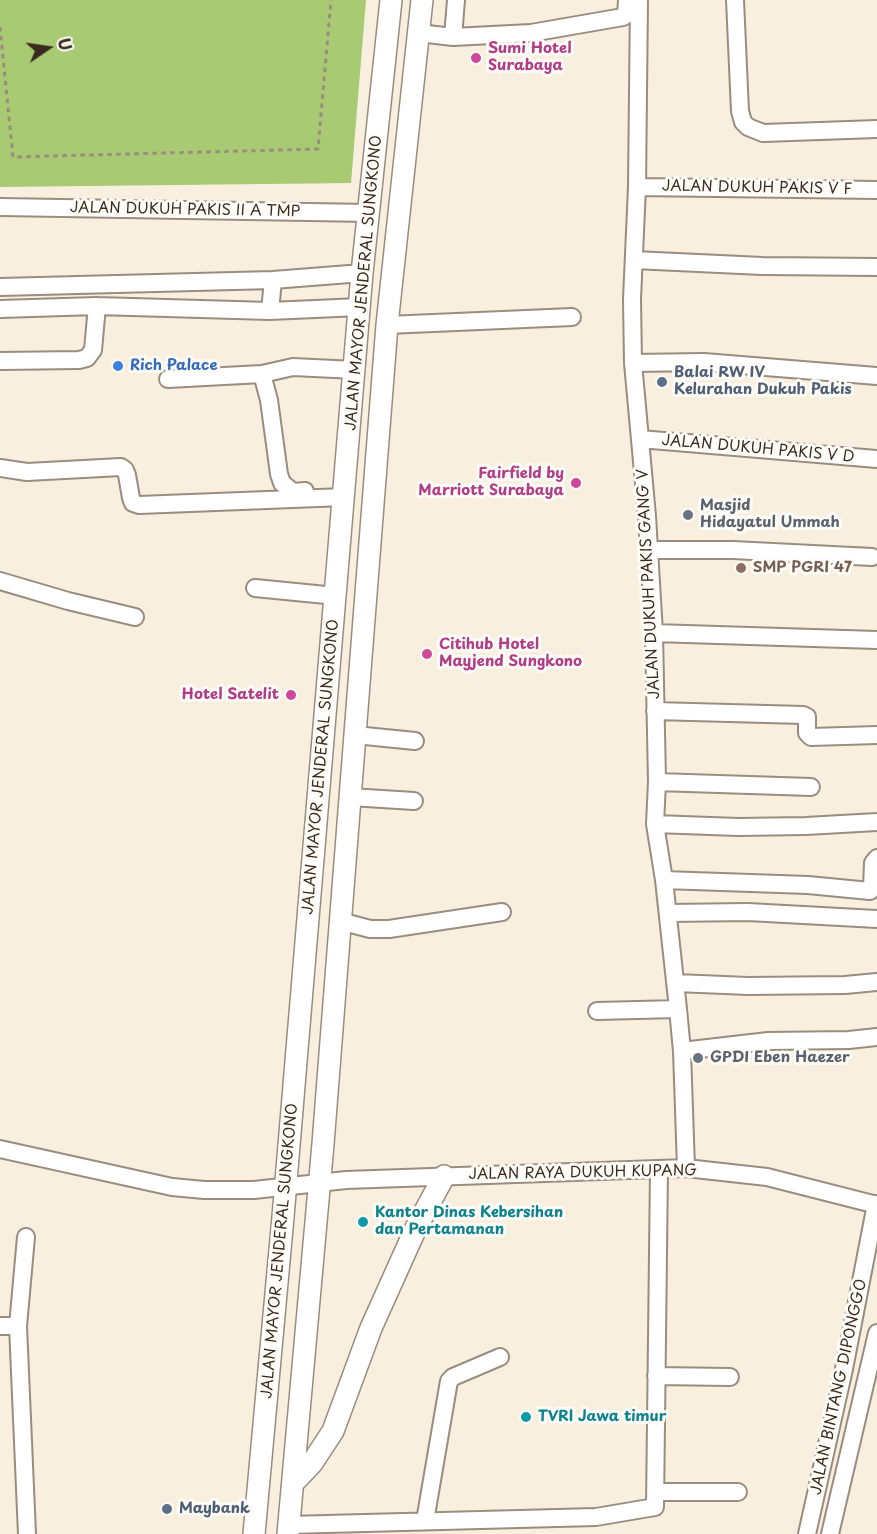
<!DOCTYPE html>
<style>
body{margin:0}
#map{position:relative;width:877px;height:1534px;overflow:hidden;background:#f8efde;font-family:"Playpen Sans",sans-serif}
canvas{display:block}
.north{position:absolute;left:18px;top:18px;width:60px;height:60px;-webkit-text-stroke:4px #fdfcf7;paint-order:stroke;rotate:77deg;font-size:16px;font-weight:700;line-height:24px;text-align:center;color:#3b2a1e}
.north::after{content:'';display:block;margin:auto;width:21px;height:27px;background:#3b2a1e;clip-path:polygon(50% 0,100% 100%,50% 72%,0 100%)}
</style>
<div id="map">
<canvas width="877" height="1534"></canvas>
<div class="north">U</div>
</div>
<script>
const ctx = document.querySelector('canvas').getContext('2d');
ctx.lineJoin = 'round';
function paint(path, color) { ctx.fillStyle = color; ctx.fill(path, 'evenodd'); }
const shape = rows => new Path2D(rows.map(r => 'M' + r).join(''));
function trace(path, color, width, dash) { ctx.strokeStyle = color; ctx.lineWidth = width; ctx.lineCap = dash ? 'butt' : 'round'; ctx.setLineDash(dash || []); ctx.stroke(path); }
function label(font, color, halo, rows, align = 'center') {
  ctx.font = font + ' "Playpen Sans",sans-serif'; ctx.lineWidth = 6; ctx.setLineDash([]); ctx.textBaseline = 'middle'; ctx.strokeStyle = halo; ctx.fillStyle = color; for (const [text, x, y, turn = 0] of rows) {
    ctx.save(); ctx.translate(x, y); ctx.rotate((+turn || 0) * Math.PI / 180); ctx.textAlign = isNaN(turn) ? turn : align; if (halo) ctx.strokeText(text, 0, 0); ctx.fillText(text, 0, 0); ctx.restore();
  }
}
const green = shape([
 [0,0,366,0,351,183,0,187]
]);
const path = shape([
 [0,27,13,157,318,149,331,0]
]);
const minor = shape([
 [639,0,637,187,632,299,633,363,647,516,654,633,657,782,655,824,664,880,678,1009,682,1051,686,1168],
 [735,0,740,111,743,122,748,127,763,133,877,129],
 [419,33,453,37,456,0],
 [453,37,531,33,623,17,626,15,627,0],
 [637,187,877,190],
 [0,207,370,213],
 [634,260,762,266,877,267],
 [0,287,273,280,362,273],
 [0,309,97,306,270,311,273,280],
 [270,311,360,307],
 [387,325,572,317],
 [0,361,79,360,87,358,93,350,97,306],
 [633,363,704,362,877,376],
 [262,374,269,400,279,474,282,483,293,492,305,491],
 [168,379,262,374,293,367,355,370],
 [640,439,877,459],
 [0,468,27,472,121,467,125,470,127,475,131,498,133,503,139,505,344,497],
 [649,550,733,550,872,557],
 [0,581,68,601,135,617],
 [255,588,336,596],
 [654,633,877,640],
 [655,711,803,715,807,717,807,733,811,737,877,735],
 [355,735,415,741],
 [657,782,811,787],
 [350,797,414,801],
 [655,824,738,827,806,826,877,822],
 [664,880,808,885,870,891,872,889,873,863,877,858],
 [668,913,748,912,877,919],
 [340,921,370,929,389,929,502,912],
 [676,983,748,986,845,985,877,982],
 [597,1011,678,1009],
 [682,1051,768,1041,849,1040,877,1037],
 [0,1149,172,1187,204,1190,254,1190,346,1180,686,1168,767,1177,877,1205],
 [26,1237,18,1326,27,1534],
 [0,1326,18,1326],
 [656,1376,730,1377],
 [657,1492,738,1492],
 [425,1521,449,1381,453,1377,500,1357],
 [288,1525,596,1517,655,1507,659,1169],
 [807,1534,844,1369,876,1204],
 [830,1534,877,1333]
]);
const major = shape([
 [293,1483,312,1463,333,1431,371,1328,416,1228,444,1176],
 [254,1534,283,1217,362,273,391,0],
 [288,1534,323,1144,387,325,422,0]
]);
const markers = [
 [476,58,6,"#d1479c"],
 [118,366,6,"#3f7fe0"],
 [662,382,6,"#5c6f8a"],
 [576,483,6,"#d1479c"],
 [688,515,6,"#6b7280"],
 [741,568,6,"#8d6e63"],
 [427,654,6,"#d1479c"],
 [291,695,6,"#d1479c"],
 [698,1058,6,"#6b7280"],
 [363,1222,6,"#0f9aa8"],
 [526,1417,6,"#0f9aa8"],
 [167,1509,6,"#5c6f8a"]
];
const hotelNames = [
 ["Sumi Hotel",488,49],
 ["Surabaya",488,66],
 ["Fairfield by",564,474,"right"],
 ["Marriott Surabaya",564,491,"right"],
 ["Citihub Hotel",439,645],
 ["Mayjend Sungkono",439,662],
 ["Hotel Satelit",279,695,"right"]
];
const streetNames = [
 ["JALAN DUKUH PAKIS V F",757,188,1],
 ["JALAN DUKUH PAKIS II A TMP",185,210,1],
 ["JALAN MAYOR JENDERAL SUNGKONO",364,283,-85],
 ["JALAN DUKUH PAKIS V D",758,449,5],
 ["JALAN DUKUH PAKIS GANG V",649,584,-93],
 ["JALAN MAYOR JENDERAL SUNGKONO",321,767,-85],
 ["JALAN RAYA DUKUH KUPANG",583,1173,-1],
 ["JALAN MAYOR JENDERAL SUNGKONO",280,1251,-85],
 ["JALAN BINTANG DIPONGGO",839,1387,-78]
];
const shopNames = [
 ["Rich Palace",130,366]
];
const serviceNames = [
 ["Balai RW IV",674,373],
 ["Kelurahan Dukuh Pakis",674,390],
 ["Maybank",179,1509]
];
const worshipNames = [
 ["Masjid",700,506],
 ["Hidayatul Ummah",700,523],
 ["GPDI Eben Haezer",710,1058]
];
const educationNames = [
 ["SMP PGRI 47",753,568]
];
const cultureNames = [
 ["Kantor Dinas Kebersihan",375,1213],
 ["dan Pertamanan",375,1230],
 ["TVRI Jawa timur",538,1417]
];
paint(green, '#a7ca73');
trace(minor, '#9a8c7e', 20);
trace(major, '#9a8c7e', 24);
trace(path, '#9a8c7e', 3, [4.5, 4.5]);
trace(minor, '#fff', 16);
trace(major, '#fff', 21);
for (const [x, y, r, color] of markers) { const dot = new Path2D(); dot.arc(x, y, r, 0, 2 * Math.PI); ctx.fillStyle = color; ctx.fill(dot); trace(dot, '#fdfcf7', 2); }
label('bold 15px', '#b23c85', '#fdfcf7', hotelNames, 'left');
label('15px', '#3b2a1e', '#fdfcf7', streetNames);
label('bold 15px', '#366cbe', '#fdfcf7', shopNames, 'left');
label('bold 15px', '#4e5e75', '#fdfcf7', serviceNames, 'left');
label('bold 15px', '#5b616d', '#fdfcf7', worshipNames, 'left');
label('bold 15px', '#785e54', '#fdfcf7', educationNames, 'left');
label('bold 15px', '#0d838f', '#fdfcf7', cultureNames, 'left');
</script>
